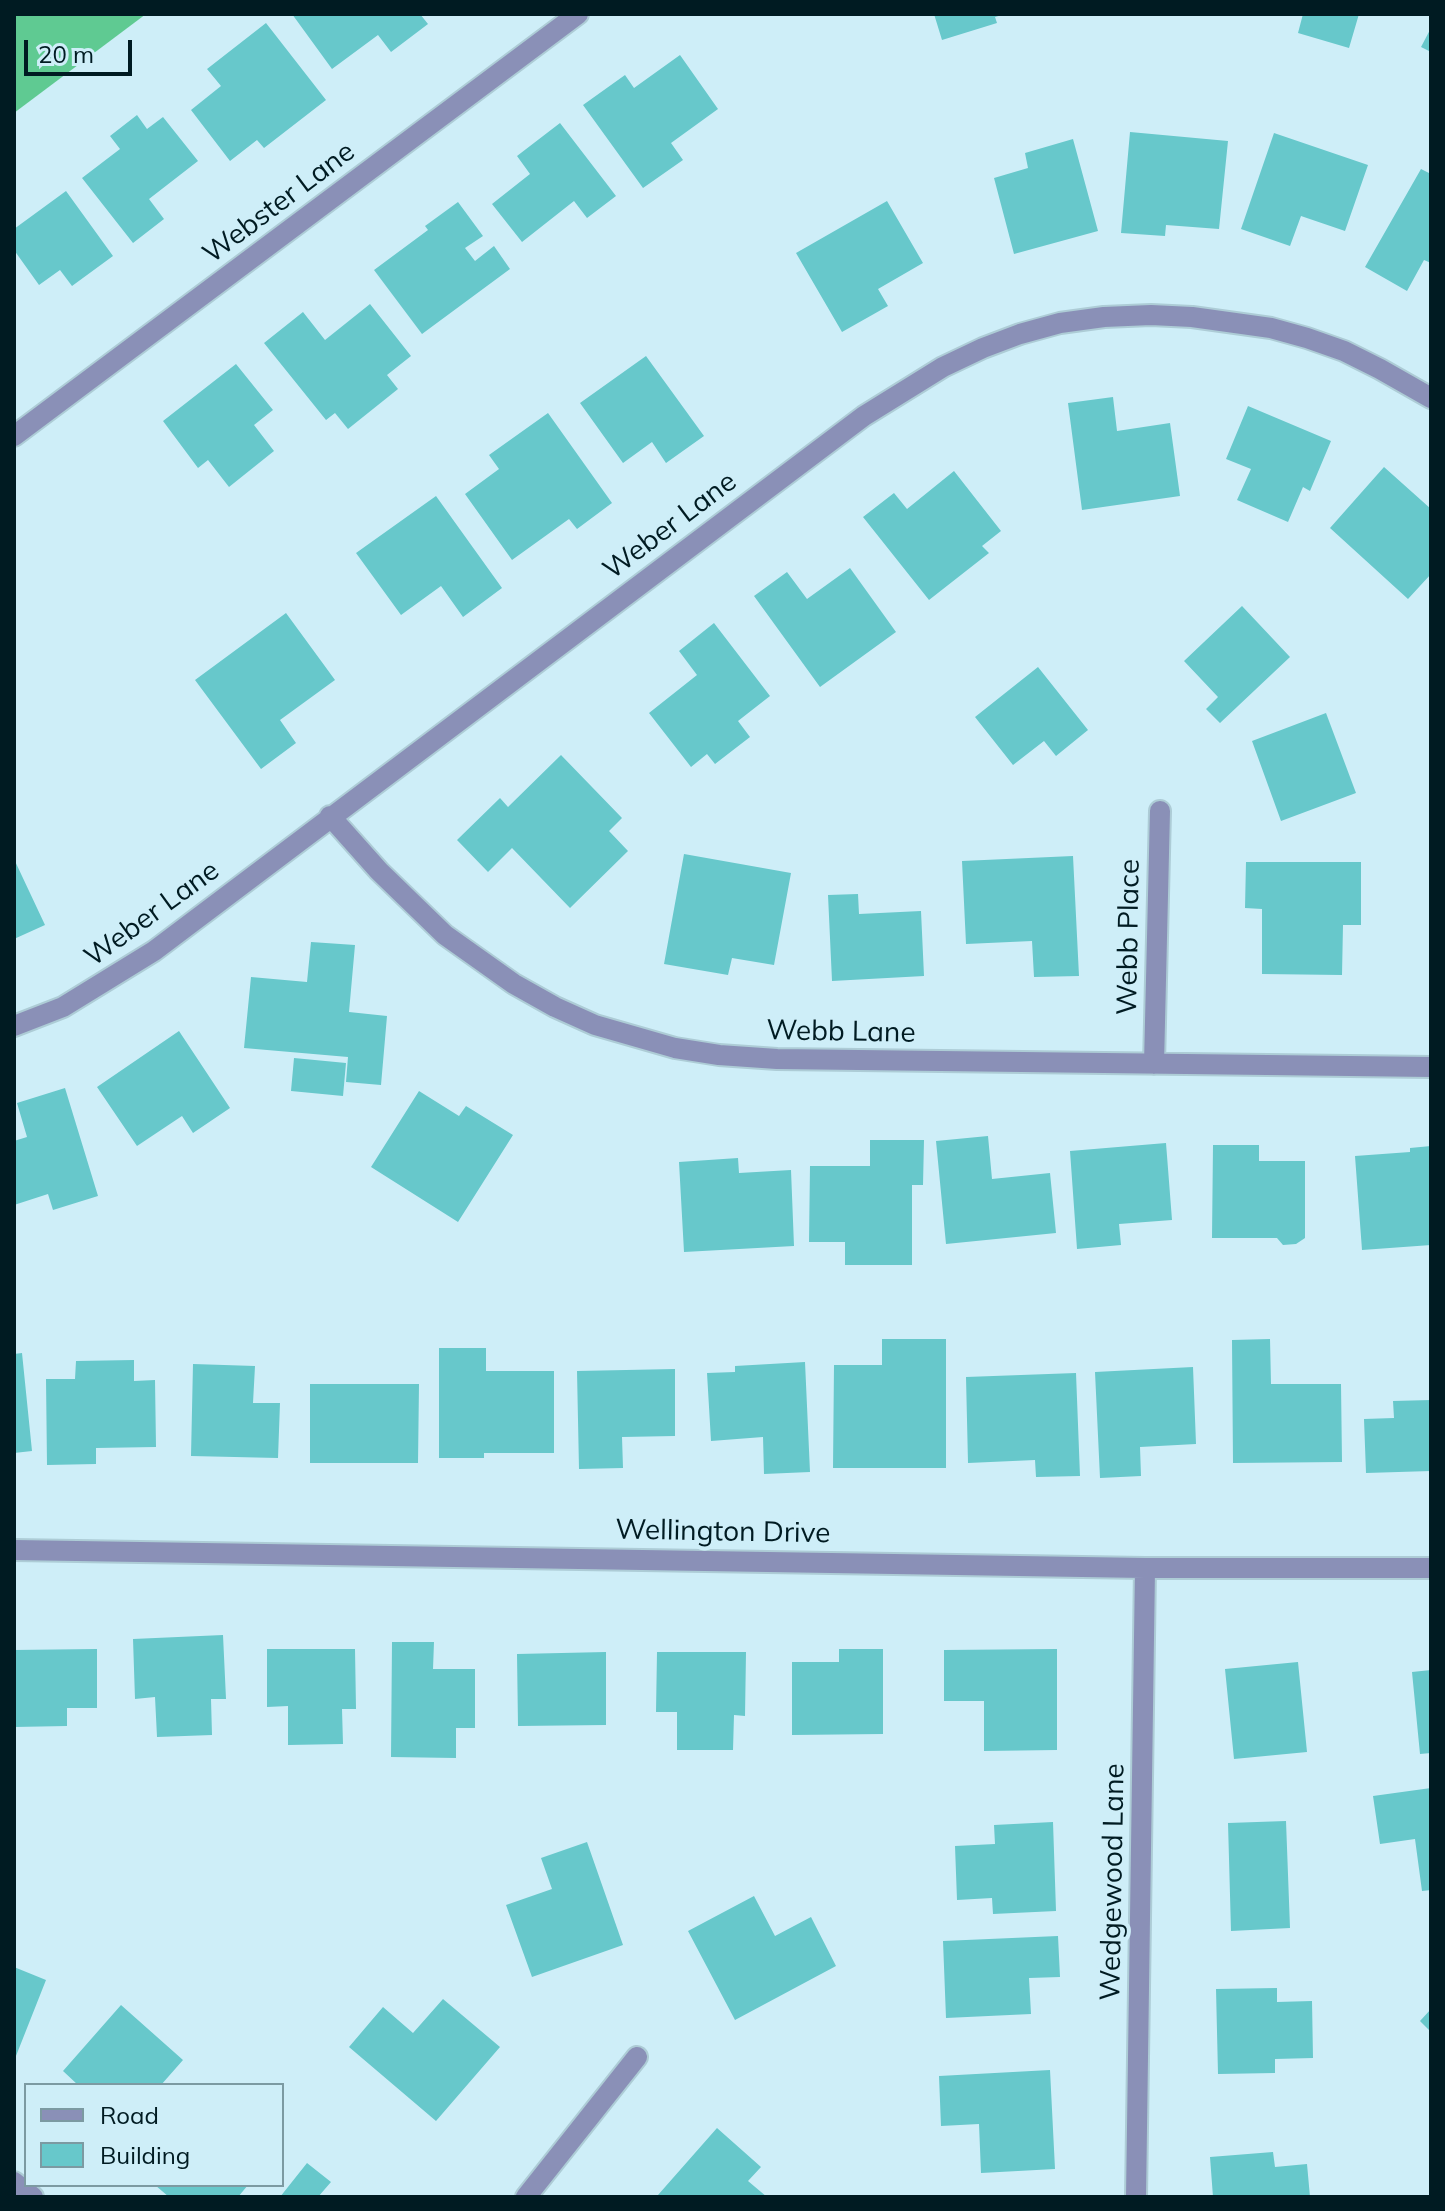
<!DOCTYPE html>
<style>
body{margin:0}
#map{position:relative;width:1445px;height:2211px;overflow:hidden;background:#ceeef8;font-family:Mulish,sans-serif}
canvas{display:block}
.frame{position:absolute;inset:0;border:16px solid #001b22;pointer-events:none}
.legend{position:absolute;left:24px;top:2083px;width:260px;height:104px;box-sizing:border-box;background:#ceeef8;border:2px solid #7c9aa2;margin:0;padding:10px 14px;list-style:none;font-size:24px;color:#001b22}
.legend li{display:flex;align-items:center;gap:16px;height:40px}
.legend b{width:40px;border:2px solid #7c9aa2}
.scale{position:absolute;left:24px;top:40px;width:108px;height:36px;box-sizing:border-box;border:4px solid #001b22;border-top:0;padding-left:10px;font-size:24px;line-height:28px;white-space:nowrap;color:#001b22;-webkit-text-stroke:6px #ceeef8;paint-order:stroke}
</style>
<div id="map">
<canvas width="1445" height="2211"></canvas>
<div class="frame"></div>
<ul class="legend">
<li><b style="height:10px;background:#8a90b7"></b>Road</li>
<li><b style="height:22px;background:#67c8cb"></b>Building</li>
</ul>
<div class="scale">20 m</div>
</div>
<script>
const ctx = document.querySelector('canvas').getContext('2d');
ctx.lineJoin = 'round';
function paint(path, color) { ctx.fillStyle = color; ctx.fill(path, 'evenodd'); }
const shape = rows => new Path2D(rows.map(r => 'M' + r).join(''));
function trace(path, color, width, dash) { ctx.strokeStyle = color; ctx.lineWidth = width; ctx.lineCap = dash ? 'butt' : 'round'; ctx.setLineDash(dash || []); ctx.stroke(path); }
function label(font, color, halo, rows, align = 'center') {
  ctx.font = font + ' Mulish,sans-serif'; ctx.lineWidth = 8; ctx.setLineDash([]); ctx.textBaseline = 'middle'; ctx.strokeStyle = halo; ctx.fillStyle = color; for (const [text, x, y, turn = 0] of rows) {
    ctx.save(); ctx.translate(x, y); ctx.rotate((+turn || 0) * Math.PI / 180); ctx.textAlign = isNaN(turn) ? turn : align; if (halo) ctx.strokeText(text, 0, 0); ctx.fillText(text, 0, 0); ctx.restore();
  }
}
const water = shape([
 [14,14,146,14,14,113]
]);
const building = shape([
 [292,14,420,14,428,24,391,52,378,35,332,69],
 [934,14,1002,14,1002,15,995,17,997,23,942,40],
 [1303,14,1359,14,1349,48,1298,33],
 [266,23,326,100,264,148,257,140,230,161,191,110,221,86,207,69],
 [1431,28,1431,52,1421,47],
 [680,55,718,109,671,143,683,160,643,188,583,105,625,75,634,88],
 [137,115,147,129,163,117,198,161,149,199,164,219,133,243,82,178,120,149,110,136],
 [560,123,616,196,587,218,574,201,522,242,492,204,530,174,517,156],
 [1130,132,1228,141,1219,229,1166,225,1165,236,1121,233],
 [1274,133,1368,165,1345,231,1301,216,1290,246,1241,229],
 [1073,139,1098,231,1014,254,994,178,1028,168,1025,153],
 [1421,169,1431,174,1431,263,1424,260,1407,291,1365,267],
 [66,191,113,256,72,286,60,270,39,285,14,250,14,229],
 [887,201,923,263,878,289,888,306,842,332,796,253],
 [458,202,483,236,465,248,475,261,494,246,510,269,422,334,374,270,428,230,425,226],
 [370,304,411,356,387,375,398,389,348,429,335,413,326,420,264,343,303,312,325,340],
 [646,356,704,436,666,463,652,442,623,463,580,403],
 [236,364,273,410,254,425,274,451,229,487,208,460,198,468,163,421],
 [1113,397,1117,431,1170,423,1180,496,1082,510,1068,403],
 [1248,406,1331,441,1310,491,1303,487,1288,522,1237,500,1251,469,1226,459],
 [548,413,612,503,577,529,569,519,512,560,465,494,499,469,489,455],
 [1384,467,1431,509,1431,574,1408,599,1330,528],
 [954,471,1001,531,982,546,989,553,929,600,863,517,894,493,907,509],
 [436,496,502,588,463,617,441,586,401,615,356,553],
 [850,568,896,632,820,687,754,596,787,572,807,599],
 [1242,606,1290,657,1220,723,1206,709,1218,697,1184,661],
 [286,613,335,680,280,720,296,743,261,769,195,680],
 [714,623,770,696,738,721,750,737,715,764,707,754,691,767,649,713,697,675,679,651],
 [1038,667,1088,730,1056,756,1044,741,1013,765,975,717],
 [1326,713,1356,793,1281,821,1252,741],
 [561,755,622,818,609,831,628,851,570,908,512,848,488,872,457,840,500,798,508,807],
 [684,854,791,873,774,965,732,958,728,975,664,964],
 [1073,856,1079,976,1034,977,1032,941,966,944,962,861],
 [14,859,45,925,14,939],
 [1246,862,1361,862,1361,925,1343,925,1342,975,1262,974,1262,909,1245,908],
 [858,894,859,914,921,911,924,976,832,981,828,895],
 [311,942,355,945,349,1012,387,1016,381,1085,346,1082,348,1057,244,1048,251,977,307,982],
 [179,1031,230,1108,193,1133,182,1116,137,1146,97,1087],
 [294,1058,346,1063,343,1096,291,1091],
 [65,1088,98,1196,53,1210,48,1194,14,1205,14,1141,27,1137,17,1103],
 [419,1091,459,1116,466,1106,513,1135,458,1222,371,1167],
 [988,1136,992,1179,1050,1173,1056,1233,946,1244,936,1141],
 [870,1140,924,1140,923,1185,912,1185,912,1265,845,1265,845,1242,809,1242,810,1166,870,1166],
 [1166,1143,1172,1220,1119,1224,1121,1245,1077,1249,1070,1151],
 [1213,1145,1259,1145,1259,1161,1305,1161,1305,1238,1296,1244,1283,1245,1277,1238,1212,1238],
 [1431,1146,1431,1245,1362,1250,1355,1156,1410,1152,1410,1148],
 [738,1158,739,1173,791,1170,794,1246,684,1252,679,1162],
 [882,1339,946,1339,946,1468,833,1468,834,1365,882,1365],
 [1270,1339,1271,1384,1341,1384,1342,1462,1233,1463,1232,1340],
 [439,1348,486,1348,486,1371,554,1371,554,1453,484,1453,484,1458,439,1458],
 [22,1353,32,1451,14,1453,14,1354],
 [134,1360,134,1381,155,1380,156,1447,96,1448,96,1464,47,1465,46,1379,75,1379,76,1361],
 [805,1362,810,1472,764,1474,763,1437,711,1441,707,1373,735,1372,735,1366],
 [193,1364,255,1366,253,1403,280,1403,278,1458,191,1456],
 [1193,1367,1196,1444,1140,1447,1141,1476,1100,1478,1095,1372],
 [675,1369,675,1436,622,1437,623,1468,579,1469,577,1371],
 [1076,1373,1080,1476,1036,1477,1035,1460,968,1463,966,1377],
 [310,1384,419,1384,418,1463,310,1463],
 [1431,1400,1431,1471,1366,1473,1364,1419,1394,1418,1393,1401],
 [223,1635,226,1699,211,1699,212,1735,157,1737,155,1697,135,1699,133,1639],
 [392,1642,434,1642,433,1669,475,1669,475,1728,456,1728,456,1758,391,1757],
 [97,1649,97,1708,67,1708,67,1726,14,1727,14,1650],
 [267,1649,355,1649,356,1709,342,1709,343,1744,288,1745,288,1706,267,1707],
 [839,1649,883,1649,883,1734,792,1735,792,1662,839,1662],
 [1057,1649,1057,1750,984,1751,984,1701,944,1701,944,1650],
 [606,1652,606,1725,518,1726,517,1654],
 [657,1652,746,1652,745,1716,734,1715,733,1750,677,1750,677,1712,656,1712],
 [1298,1662,1307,1752,1234,1759,1225,1669],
 [1431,1670,1431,1753,1420,1754,1412,1672],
 [1431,1788,1431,1890,1422,1891,1415,1839,1380,1844,1373,1796],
 [1286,1821,1290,1928,1231,1931,1228,1823],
 [1053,1822,1056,1911,993,1914,992,1898,957,1900,955,1846,995,1844,994,1825],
 [587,1842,623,1945,532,1977,506,1905,552,1889,541,1858],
 [754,1896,775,1936,811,1917,836,1966,735,2020,688,1931],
 [1058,1936,1060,1977,1029,1978,1031,2014,946,2018,943,1941],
 [14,1967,46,1980,14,2061],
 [1277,1988,1277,2002,1312,2001,1313,2058,1275,2059,1275,2073,1218,2074,1216,1989],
 [443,1999,500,2047,436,2121,349,2047,383,2007,413,2033],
 [121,2005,183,2060,161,2085,78,2085,63,2071],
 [1431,2009,1431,2032,1420,2021],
 [1050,2070,1055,2169,981,2173,979,2124,941,2126,939,2076],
 [717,2128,761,2167,748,2181,767,2197,660,2197,658,2195],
 [1273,2152,1275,2167,1307,2164,1310,2197,1213,2197,1210,2157],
 [307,2163,331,2182,318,2197,280,2197],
 [155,2185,248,2185,238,2197,169,2197]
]);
const minor = shape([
 [14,436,578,14],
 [330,816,379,871,445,935,514,984,555,1007,595,1025,675,1048,719,1055,777,1059,1431,1067],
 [14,1026,63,1007,154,951,864,416,943,367,983,348,1020,334,1060,323,1104,317,1151,315,1192,317,1271,328,1307,338,1344,351,1380,369,1431,398],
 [1154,1064,1160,811],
 [14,1550,1145,1568,1431,1568],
 [14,2182,33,2197],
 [526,2197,637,2057],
 [1136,2197,1145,1568]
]);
const streetNames = [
 ["Webster Lane",279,203,-37],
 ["Weber Lane",670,526,-37],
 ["Weber Lane",152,914,-36],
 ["Webb Place",1129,937,-89],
 ["Webb Lane",841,1032,1],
 ["Wellington Drive",723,1532,1],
 ["Wedgewood Lane",1113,1882,-89]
];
paint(water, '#5fca92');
paint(building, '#67c8cb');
trace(minor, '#adccd6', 24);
trace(minor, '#8a90b7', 20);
label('28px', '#001b22', '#ceeef8', streetNames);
</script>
